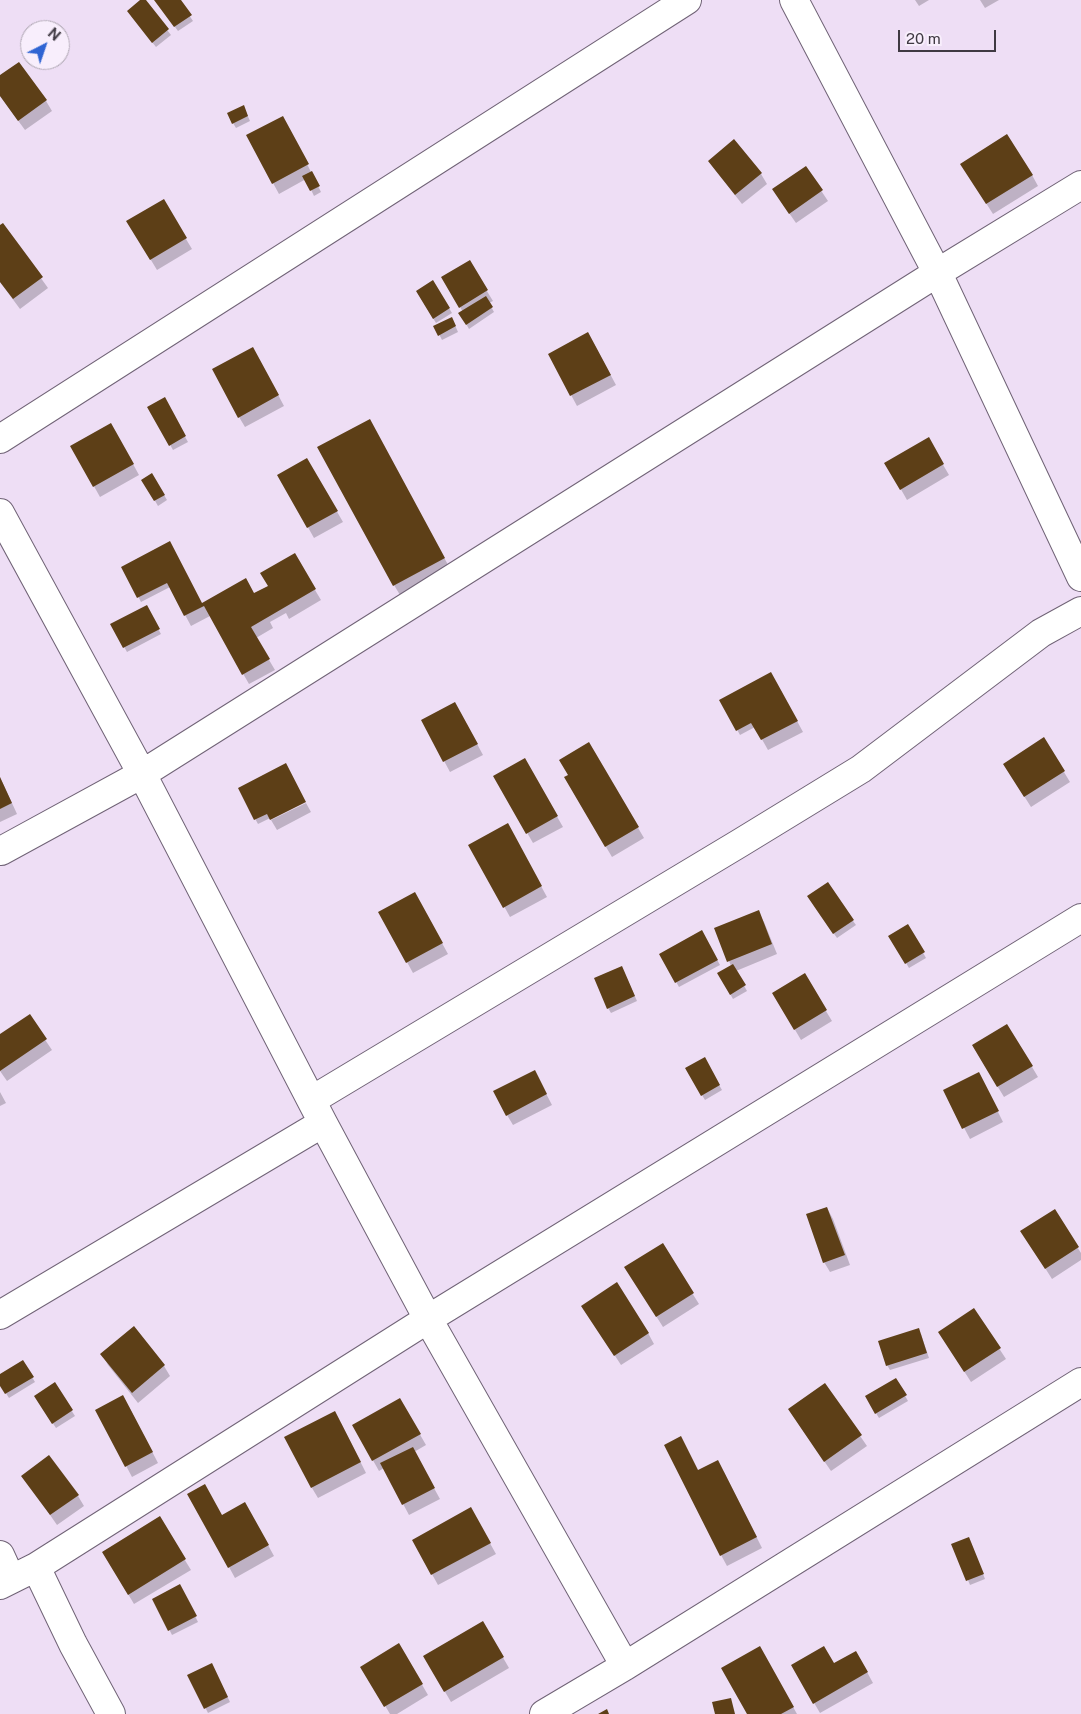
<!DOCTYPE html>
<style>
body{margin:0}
#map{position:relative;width:1081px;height:1714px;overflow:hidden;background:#eedef5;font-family:"Public Sans",sans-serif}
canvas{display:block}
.north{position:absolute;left:20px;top:20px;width:50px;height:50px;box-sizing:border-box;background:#f8eefc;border:1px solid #aea6b2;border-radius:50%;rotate:41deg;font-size:14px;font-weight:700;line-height:20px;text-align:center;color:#3f3942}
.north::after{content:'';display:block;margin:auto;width:18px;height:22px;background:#2f64d3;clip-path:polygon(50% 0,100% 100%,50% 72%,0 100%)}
.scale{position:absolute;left:898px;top:30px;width:98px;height:22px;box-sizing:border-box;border:2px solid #3f3942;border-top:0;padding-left:6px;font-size:15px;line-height:18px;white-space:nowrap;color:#3f3942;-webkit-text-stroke:4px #f8eefc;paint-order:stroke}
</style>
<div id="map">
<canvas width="1081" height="1714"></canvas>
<div class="north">N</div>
<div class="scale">20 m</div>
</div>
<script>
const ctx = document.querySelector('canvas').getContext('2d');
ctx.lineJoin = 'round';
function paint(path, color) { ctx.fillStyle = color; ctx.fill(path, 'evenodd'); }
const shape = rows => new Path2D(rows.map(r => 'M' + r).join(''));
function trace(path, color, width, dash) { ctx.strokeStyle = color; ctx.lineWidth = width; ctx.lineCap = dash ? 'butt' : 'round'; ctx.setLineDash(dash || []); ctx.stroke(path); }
const shadow = shape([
 [142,0,144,0,171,35,156,47,131,16],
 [155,0,179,0,193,21,178,31],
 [915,0,929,0,919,6],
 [980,0,999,0,985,8],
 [0,77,46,101,52,111,25,130,0,96],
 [246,112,250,121,236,128,233,123],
 [289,128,321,192,314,196,306,179,279,194,273,183],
 [709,161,761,174,767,184,742,204,716,171],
 [806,168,828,201,796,223,780,200],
 [968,175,1032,175,1038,186,993,214],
 [163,201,192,249,157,270,134,232],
 [3,225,48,288,20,309,0,282,0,227],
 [469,262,493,301,489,303,494,312,469,329,460,313,463,312,442,278],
 [433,282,452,313,436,323,417,292],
 [454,323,458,332,442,340,435,326],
 [594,344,616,385,577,406,549,354],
 [259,359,284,406,245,427,239,417],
 [164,399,188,442,173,450,149,407],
 [111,424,139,475,100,497,72,447],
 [378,436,453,574,403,600,394,585],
 [928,439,949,475,907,500,886,463],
 [307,460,343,522,314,538,279,476],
 [152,475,167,500,158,506,143,480],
 [152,553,202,604,254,595,270,586,294,555,321,600,289,619,286,613,270,622,273,628,256,638,275,670,249,684,210,616,191,626,170,587,141,602,123,567],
 [146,607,161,634,127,652,112,625],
 [777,684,803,732,768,750,755,727,740,735,721,700],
 [461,714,483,755,450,772,422,720],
 [1044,739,1070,782,1031,807,1010,774],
 [524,759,563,827,533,843,507,798],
 [598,760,644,838,612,857,565,778],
 [0,777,17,814,0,822],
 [239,789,305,801,258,824],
 [306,803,311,812,277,830,271,820],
 [513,835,547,897,510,917,470,845],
 [415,894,448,954,413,973,380,913],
 [811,901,853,921,856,925,837,938],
 [758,912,764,922,777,954,736,971,747,991,733,999,719,974,731,966,729,961],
 [908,926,926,958,909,968,890,936],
 [702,932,720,965,679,987,661,955],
 [624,972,637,1001,611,1013,608,1008],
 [804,975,832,1021,801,1040,774,994],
 [29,1016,52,1050,7,1081,0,1071,0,1036],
 [1007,1025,1038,1077,1004,1097,973,1046],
 [704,1059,722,1090,705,1100,686,1069],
 [540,1082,552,1105,513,1125,507,1115],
 [984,1084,1003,1122,970,1139,944,1090],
 [0,1092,6,1103,0,1106],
 [827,1208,833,1219,850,1265,830,1272,824,1262],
 [1054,1211,1081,1253,1081,1260,1052,1279,1028,1241],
 [662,1245,699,1304,663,1327,632,1278],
 [974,1310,1006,1359,971,1382,946,1343],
 [589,1316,648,1333,654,1344,621,1365],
 [134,1328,164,1366,170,1376,138,1403,108,1365,102,1354],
 [921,1334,929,1358,890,1370,887,1365],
 [23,1362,35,1382,9,1398,0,1384,0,1376],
 [896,1380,908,1401,879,1418,866,1397],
 [54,1384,75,1416,56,1428,38,1401],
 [825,1385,867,1446,831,1471,789,1410],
 [400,1400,426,1445,414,1452,440,1499,409,1515,384,1468,379,1471,353,1425],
 [129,1407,158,1463,132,1477,97,1411],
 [341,1423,366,1473,318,1498,312,1488],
 [698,1471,724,1472,762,1548,727,1566,721,1555],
 [23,1476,78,1496,84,1506,57,1525],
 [189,1494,221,1516,245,1503,274,1556,235,1578],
 [159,1518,191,1570,134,1604,103,1552],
 [477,1520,496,1554,438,1585,413,1540],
 [971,1543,985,1579,970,1585,953,1545],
 [180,1586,198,1622,172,1635,154,1599],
 [483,1623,509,1668,451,1702,424,1656],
 [399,1645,428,1695,397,1714,390,1714,362,1667],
 [760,1648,797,1714,748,1714],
 [856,1652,873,1683,820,1713,792,1665,833,1665],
 [214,1669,230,1702,208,1713,189,1675]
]);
const building = shape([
 [140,0,146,0,169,29,152,43,127,11],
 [154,0,181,0,192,15,174,27],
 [19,62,47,100,18,121,0,96,0,75],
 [244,105,248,116,232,124,227,113],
 [283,116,309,164,272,184,246,135],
 [1007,134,1033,175,986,204,960,164],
 [734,139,762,173,735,195,708,161],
 [806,166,823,190,789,214,772,189],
 [312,171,320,186,310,191,302,176],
 [164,199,187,238,150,260,126,221],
 [3,223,43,277,13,299,0,282,0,225],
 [470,260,488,290,459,308,441,277],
 [433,280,450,308,433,319,416,291],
 [486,296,493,307,466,325,458,313],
 [452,317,456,326,438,336,433,326],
 [588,332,611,375,570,396,548,354],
 [253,347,279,395,238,418,212,369],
 [165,397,186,436,169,446,147,407],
 [370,419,445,558,393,586,317,447],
 [111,423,134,464,93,487,70,446],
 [929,437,944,464,900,490,884,463],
 [307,458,338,511,307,528,277,475],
 [152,473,165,495,154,501,141,480],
 [170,541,202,603,246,578,254,593,268,586,260,573,295,553,316,589,251,627,270,659,242,675,204,606,184,616,167,583,137,598,121,567],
 [147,605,160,629,123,648,110,624],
 [771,672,798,721,761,740,751,723,736,731,719,700],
 [455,702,478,744,443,762,421,720],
 [1044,737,1065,771,1024,797,1003,764],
 [589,742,639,827,605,847,564,777,568,775,559,760],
 [525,758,558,816,526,834,493,776],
 [286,763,306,802,270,820,267,814,254,820,238,788],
 [0,777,12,803,0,809],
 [508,823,542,886,503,908,468,845],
 [828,882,854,920,833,934,807,896],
 [415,892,443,943,406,963,378,912],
 [759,910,772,944,727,962,714,928],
 [908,924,925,952,905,964,888,936],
 [702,930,718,960,675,983,659,954],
 [733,964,746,985,730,995,717,973],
 [622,966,635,996,607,1009,594,978],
 [805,973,827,1010,794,1030,772,993],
 [30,1014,47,1039,0,1071,0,1034],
 [1007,1024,1033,1066,997,1087,972,1045],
 [705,1057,720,1085,701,1096,685,1068],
 [535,1070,547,1094,506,1116,493,1091],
 [979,1072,999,1111,962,1129,943,1090],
 [827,1207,845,1255,823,1263,806,1214],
 [1055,1209,1079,1247,1045,1269,1020,1231],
 [663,1243,694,1293,656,1317,624,1267],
 [617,1282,649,1333,614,1356,581,1306],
 [974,1308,1001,1348,964,1372,938,1332],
 [134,1326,165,1365,132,1393,100,1354],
 [919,1328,927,1353,886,1366,878,1341],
 [23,1360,34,1377,5,1394,0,1386,0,1374],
 [896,1378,907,1395,875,1414,865,1396],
 [55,1382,73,1410,52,1424,34,1396],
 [825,1383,862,1435,824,1462,788,1409],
 [123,1395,153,1452,125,1467,95,1410],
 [400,1398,421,1434,372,1461,352,1425],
 [335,1411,361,1462,311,1488,284,1437],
 [681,1436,698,1470,718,1460,757,1537,720,1556,664,1445],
 [413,1447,435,1488,402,1505,380,1463],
 [49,1455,79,1495,50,1515,21,1476],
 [205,1484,222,1515,245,1502,269,1545,228,1568,187,1494],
 [471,1507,491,1543,431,1575,412,1540],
 [160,1516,186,1559,128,1595,102,1552],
 [969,1537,984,1574,966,1581,951,1544],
 [180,1584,197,1616,168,1631,152,1599],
 [483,1621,504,1657,444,1692,423,1656],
 [399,1643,423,1684,384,1707,360,1667],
 [760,1646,794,1707,781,1714,747,1714,721,1668],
 [824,1646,834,1663,856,1651,868,1672,813,1704,791,1665],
 [212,1663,228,1697,204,1709,187,1675],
 [731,1698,735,1714,715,1714,712,1702],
 [607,1709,609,1714,598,1714]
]);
const minor = shape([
 [794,0,942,282,1081,577],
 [0,439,687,0],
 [0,513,142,774,323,1123,428,1319,625,1666],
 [1,851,142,774,937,273,1081,185],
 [312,1100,740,843,861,769,1041,633,1081,611],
 [0,1315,323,1123],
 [0,1555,11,1579],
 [36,1567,73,1644,111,1714],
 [0,1585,36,1567,428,1319,1081,918],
 [544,1714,625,1666,1081,1382]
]);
paint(shadow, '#0003');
paint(building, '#5d3f17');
trace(minor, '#706376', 30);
trace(minor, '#fff', 28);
</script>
